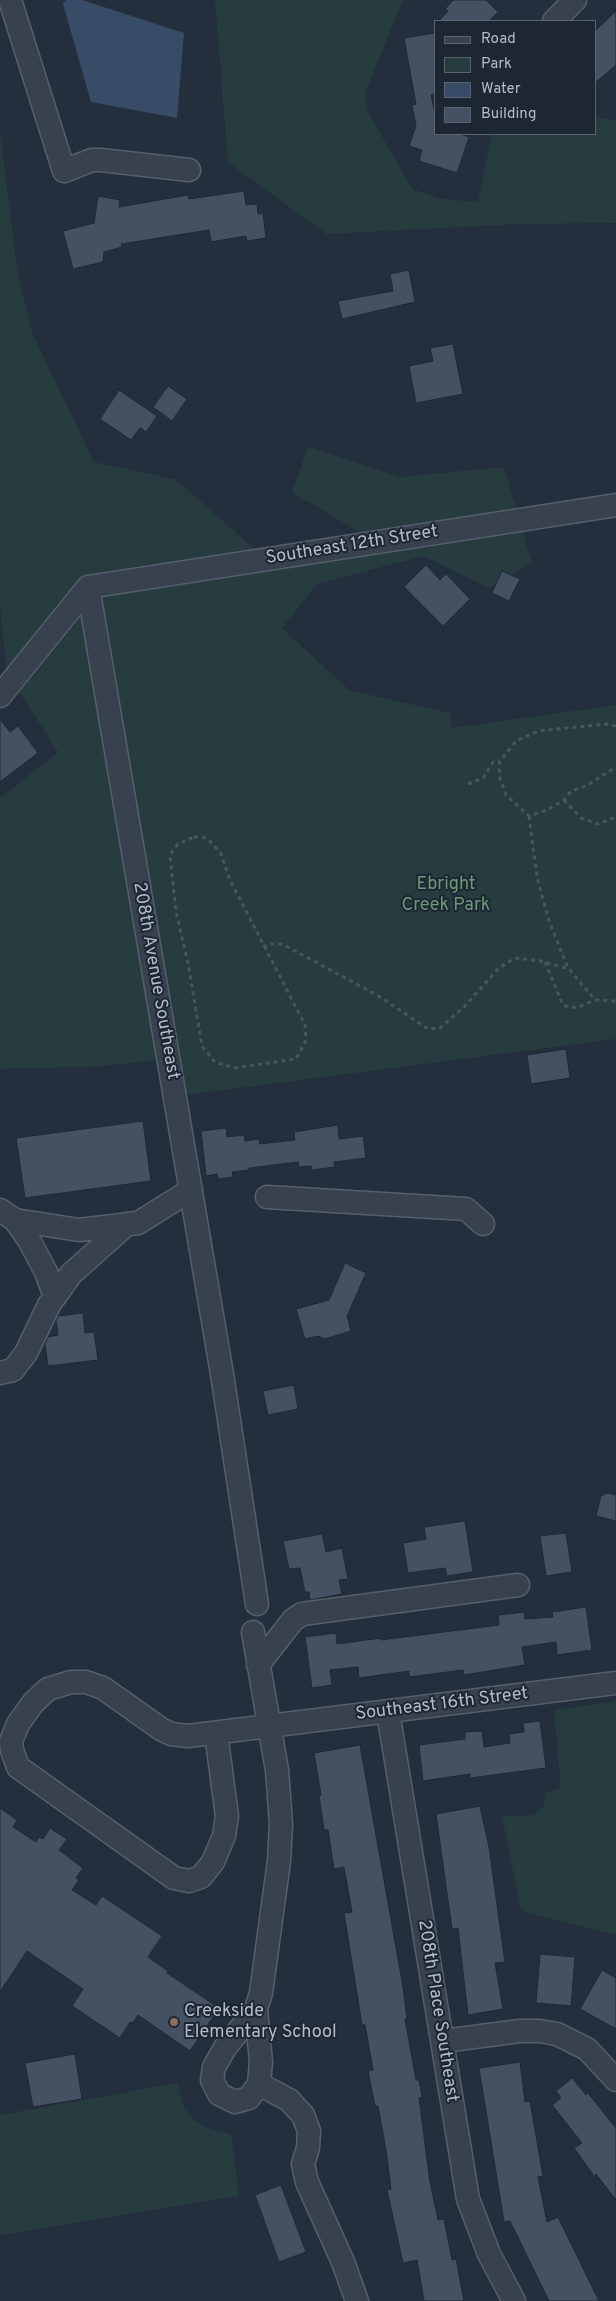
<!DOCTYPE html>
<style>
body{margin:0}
#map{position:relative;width:616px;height:2301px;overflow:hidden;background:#242f3e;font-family:Overpass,sans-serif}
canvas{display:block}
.legend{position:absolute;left:434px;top:20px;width:162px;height:115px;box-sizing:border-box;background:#1d2633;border:1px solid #59626f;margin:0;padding:6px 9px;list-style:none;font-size:15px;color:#b4bcc9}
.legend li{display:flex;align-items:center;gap:10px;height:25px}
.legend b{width:25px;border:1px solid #59626f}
</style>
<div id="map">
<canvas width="616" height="2301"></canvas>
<ul class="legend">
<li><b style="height:6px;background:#38414e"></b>Road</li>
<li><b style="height:14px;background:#263c3f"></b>Park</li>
<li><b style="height:14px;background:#394c67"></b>Water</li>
<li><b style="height:14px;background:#455162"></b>Building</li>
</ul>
</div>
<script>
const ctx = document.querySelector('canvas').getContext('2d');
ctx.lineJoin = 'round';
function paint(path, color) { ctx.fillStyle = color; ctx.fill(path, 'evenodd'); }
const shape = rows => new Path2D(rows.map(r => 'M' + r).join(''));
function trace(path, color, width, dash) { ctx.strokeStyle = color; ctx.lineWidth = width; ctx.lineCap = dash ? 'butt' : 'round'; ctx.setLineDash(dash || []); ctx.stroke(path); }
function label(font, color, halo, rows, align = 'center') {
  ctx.font = font + ' Overpass,sans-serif'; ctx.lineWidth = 4; ctx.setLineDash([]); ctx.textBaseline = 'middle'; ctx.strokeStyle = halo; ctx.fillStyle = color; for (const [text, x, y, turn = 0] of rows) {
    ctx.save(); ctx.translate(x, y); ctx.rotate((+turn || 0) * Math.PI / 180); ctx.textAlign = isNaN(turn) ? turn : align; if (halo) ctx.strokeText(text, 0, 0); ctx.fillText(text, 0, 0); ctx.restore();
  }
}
const green = shape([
 [215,0,403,0,365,93,367,110,412,189,442,199,478,202,492,134,595,134,595,116,616,121,616,223,519,224,326,234,228,162],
 [0,132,18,276,33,335,94,462,175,479,257,551,364,535,292,492,308,447,401,477,504,467,532,563,489,588,424,556,317,584,282,628,349,690,450,713,452,728,616,705,616,1039,185,1095,175,1054,150,1061,90,1067,16,1068,0,1070,0,797,7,793,58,752,7,673,0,607],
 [616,1701,616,1935,521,1911,502,1816,533,1815,544,1806,545,1793,561,1787,554,1710],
 [177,2083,184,2108,194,2120,210,2129,231,2134,239,2196,0,2235,0,2115]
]);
const water = shape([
 [66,0,82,0,184,33,177,118,91,102,63,4]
]);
const building = shape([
 [453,0,486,0,498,12,489,21,439,21,448,11,445,9,453,0],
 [616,11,616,65,595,83,595,31,616,11],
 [435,33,435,94,431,95,435,114,435,134,460,134,469,137,457,173,419,161,422,150,409,146,416,126,412,105,416,104,404,38,435,33],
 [244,191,246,205,257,204,258,214,263,213,266,238,247,241,246,236,211,242,209,230,121,244,122,247,104,252,103,262,73,269,63,231,94,223,98,196,120,200,119,207,188,195,189,199,244,191],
 [409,270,415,302,342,319,338,301,393,291,390,274,409,270],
 [453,344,463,394,416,403,409,366,433,361,430,348,453,344],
 [168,386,187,399,172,421,153,407,168,386],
 [119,390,157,416,146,432,140,428,131,440,100,419,119,390],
 [426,565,440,580,446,574,470,599,443,626,404,587,426,565],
 [502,571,520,579,509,601,492,593,502,571],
 [0,719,10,732,18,726,38,753,0,782,0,719],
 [566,1049,570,1078,531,1084,527,1055,566,1049],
 [143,1121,151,1181,25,1198,16,1138,143,1121],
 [338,1125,339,1139,363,1136,366,1158,334,1162,335,1167,312,1170,311,1166,299,1167,298,1162,249,1168,249,1170,232,1172,233,1177,218,1179,217,1174,206,1176,201,1131,226,1128,227,1137,244,1135,245,1141,259,1139,260,1144,295,1140,294,1132,338,1125],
 [345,1263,366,1273,347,1316,351,1331,325,1339,318,1336,305,1339,296,1309,329,1300,345,1263],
 [83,1313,85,1333,94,1332,98,1360,48,1366,45,1344,48,1337,58,1335,56,1320,58,1316,83,1313],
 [294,1385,298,1409,268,1415,263,1391,294,1385],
 [607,1493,616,1495,616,1521,596,1516,601,1496,607,1493],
 [465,1521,473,1572,447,1576,445,1568,408,1573,403,1543,426,1539,424,1527,465,1521],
 [566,1533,572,1572,546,1576,540,1536,566,1533],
 [322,1534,326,1552,342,1548,348,1579,339,1580,342,1594,310,1600,309,1592,305,1592,300,1568,289,1569,283,1541,322,1534],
 [586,1607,592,1650,557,1655,556,1642,522,1647,525,1665,464,1675,463,1670,409,1677,409,1671,359,1678,358,1667,330,1670,332,1685,312,1688,305,1637,336,1633,337,1644,381,1638,381,1640,499,1625,498,1615,524,1612,525,1619,553,1617,552,1612,586,1607],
 [540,1721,546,1768,470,1778,470,1774,423,1781,419,1745,465,1739,465,1732,482,1731,484,1747,510,1743,509,1734,524,1732,523,1723,540,1721],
 [360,1745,403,1987,407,2019,405,2019,416,2080,419,2080,422,2097,419,2098,430,2182,438,2220,444,2219,452,2260,456,2259,464,2301,424,2301,417,2260,403,2263,387,2190,391,2189,386,2150,378,2106,375,2106,368,2071,373,2070,365,2025,362,2025,344,1913,352,1912,344,1867,334,1869,328,1830,324,1830,319,1795,321,1795,314,1753,360,1745],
 [480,1806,489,1847,505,1962,495,1963,503,2009,468,2015,458,1928,452,1929,436,1814,480,1806],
 [0,1808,17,1820,13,1827,36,1842,39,1837,43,1839,50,1828,67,1839,59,1850,83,1868,76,1878,79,1880,72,1890,96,1905,102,1896,162,1936,148,1957,168,1971,167,1973,219,2008,190,2051,138,2015,133,2023,130,2022,120,2038,72,2006,83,1989,27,1951,0,1992,0,1808],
 [540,1954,575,1957,571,2006,536,2003,540,1954],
 [602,1970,616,1978,616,2029,580,2009,602,1970],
 [75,2054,82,2099,33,2107,25,2063,75,2054],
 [520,2062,525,2102,530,2101,543,2176,538,2177,547,2222,558,2217,599,2301,549,2301,510,2221,504,2222,479,2068,520,2062],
 [572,2078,586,2095,588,2093,616,2128,616,2200,596,2174,594,2176,574,2148,582,2143,552,2105,561,2098,556,2091,572,2078],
 [281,2185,306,2252,279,2262,255,2195,281,2185]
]);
const path = shape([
 [616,726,606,724,538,731,516,741,500,761,499,766,500,778,506,795,529,816,547,810,564,800,571,791,586,786,616,767],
 [468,784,483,778,493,762,500,761],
 [564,800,581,818,598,824,616,817],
 [529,816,537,877,549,921,568,968],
 [194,837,203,837,211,842,221,854,230,880,305,1025,306,1040,296,1059,234,1068,215,1062,202,1046,188,963,176,912,170,855,178,844,194,837],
 [263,947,270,944,282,944,377,995,428,1029,440,1028,464,1007,499,968,515,958,541,961,569,969,595,1000,616,1001],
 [545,962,563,1005,571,1008,581,1006,595,1000]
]);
const minor = shape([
 [10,0,64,171,92,160,101,160,189,170],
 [554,21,575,0],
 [88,587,222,1374,257,1604],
 [88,587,616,505],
 [0,696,88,587],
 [267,1197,466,1209,483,1224],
 [0,1210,15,1220,79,1230,138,1223,191,1190],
 [15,1220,29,1240,46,1272,55,1296],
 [0,1373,13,1370,26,1353,49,1305,71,1274,127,1224],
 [253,1632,277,1770,281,1824,279,1861,261,1993,256,2009,261,2062,259,2084,249,2098,235,2102,219,2094,212,2080,214,2067,225,2048,256,2009],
 [258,1665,293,1620,302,1614,518,1585],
 [388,1712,468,2199,489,2254,514,2301],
 [216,1733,227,1816,224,1836,213,1862,201,1877,189,1881,174,1878,18,1767,12,1750,11,1741,18,1724,33,1703,48,1689,71,1682,86,1682,103,1688,161,1729,171,1734,188,1736,616,1683],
 [443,2041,520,2031,540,2031,557,2034,587,2049,616,2080],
 [259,2084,289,2100,303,2115,309,2131,308,2148,303,2164,307,2182,343,2262,357,2301]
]);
const markers = [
 [174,2022,5,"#8d6e63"]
];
const streetNames = [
 ["Southeast 12th Street",352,546,-9],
 ["208th Avenue Southeast",155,981,80],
 ["Southeast 16th Street",442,1705,-7],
 ["208th Place Southeast",437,2011,81]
];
const parkNames = [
 ["Ebright",446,885],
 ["Creek Park",446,906]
];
const poiNames = [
 ["Creekside",184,2012],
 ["Elementary School",184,2033]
];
paint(green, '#263c3f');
paint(water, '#394c67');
paint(building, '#455162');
trace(building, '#1f2835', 1);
trace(minor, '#565f6c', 25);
trace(path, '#44595c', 3, [4, 4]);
trace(minor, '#38414e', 22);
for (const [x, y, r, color] of markers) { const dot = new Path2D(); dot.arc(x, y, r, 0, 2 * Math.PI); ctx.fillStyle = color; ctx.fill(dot); trace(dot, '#1d2633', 2); }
label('18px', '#b4bcc9', '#1d2633', streetNames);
label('18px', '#6b9a76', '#1d2633', parkNames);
label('18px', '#b4bcc9', '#1d2633', poiNames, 'left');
</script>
